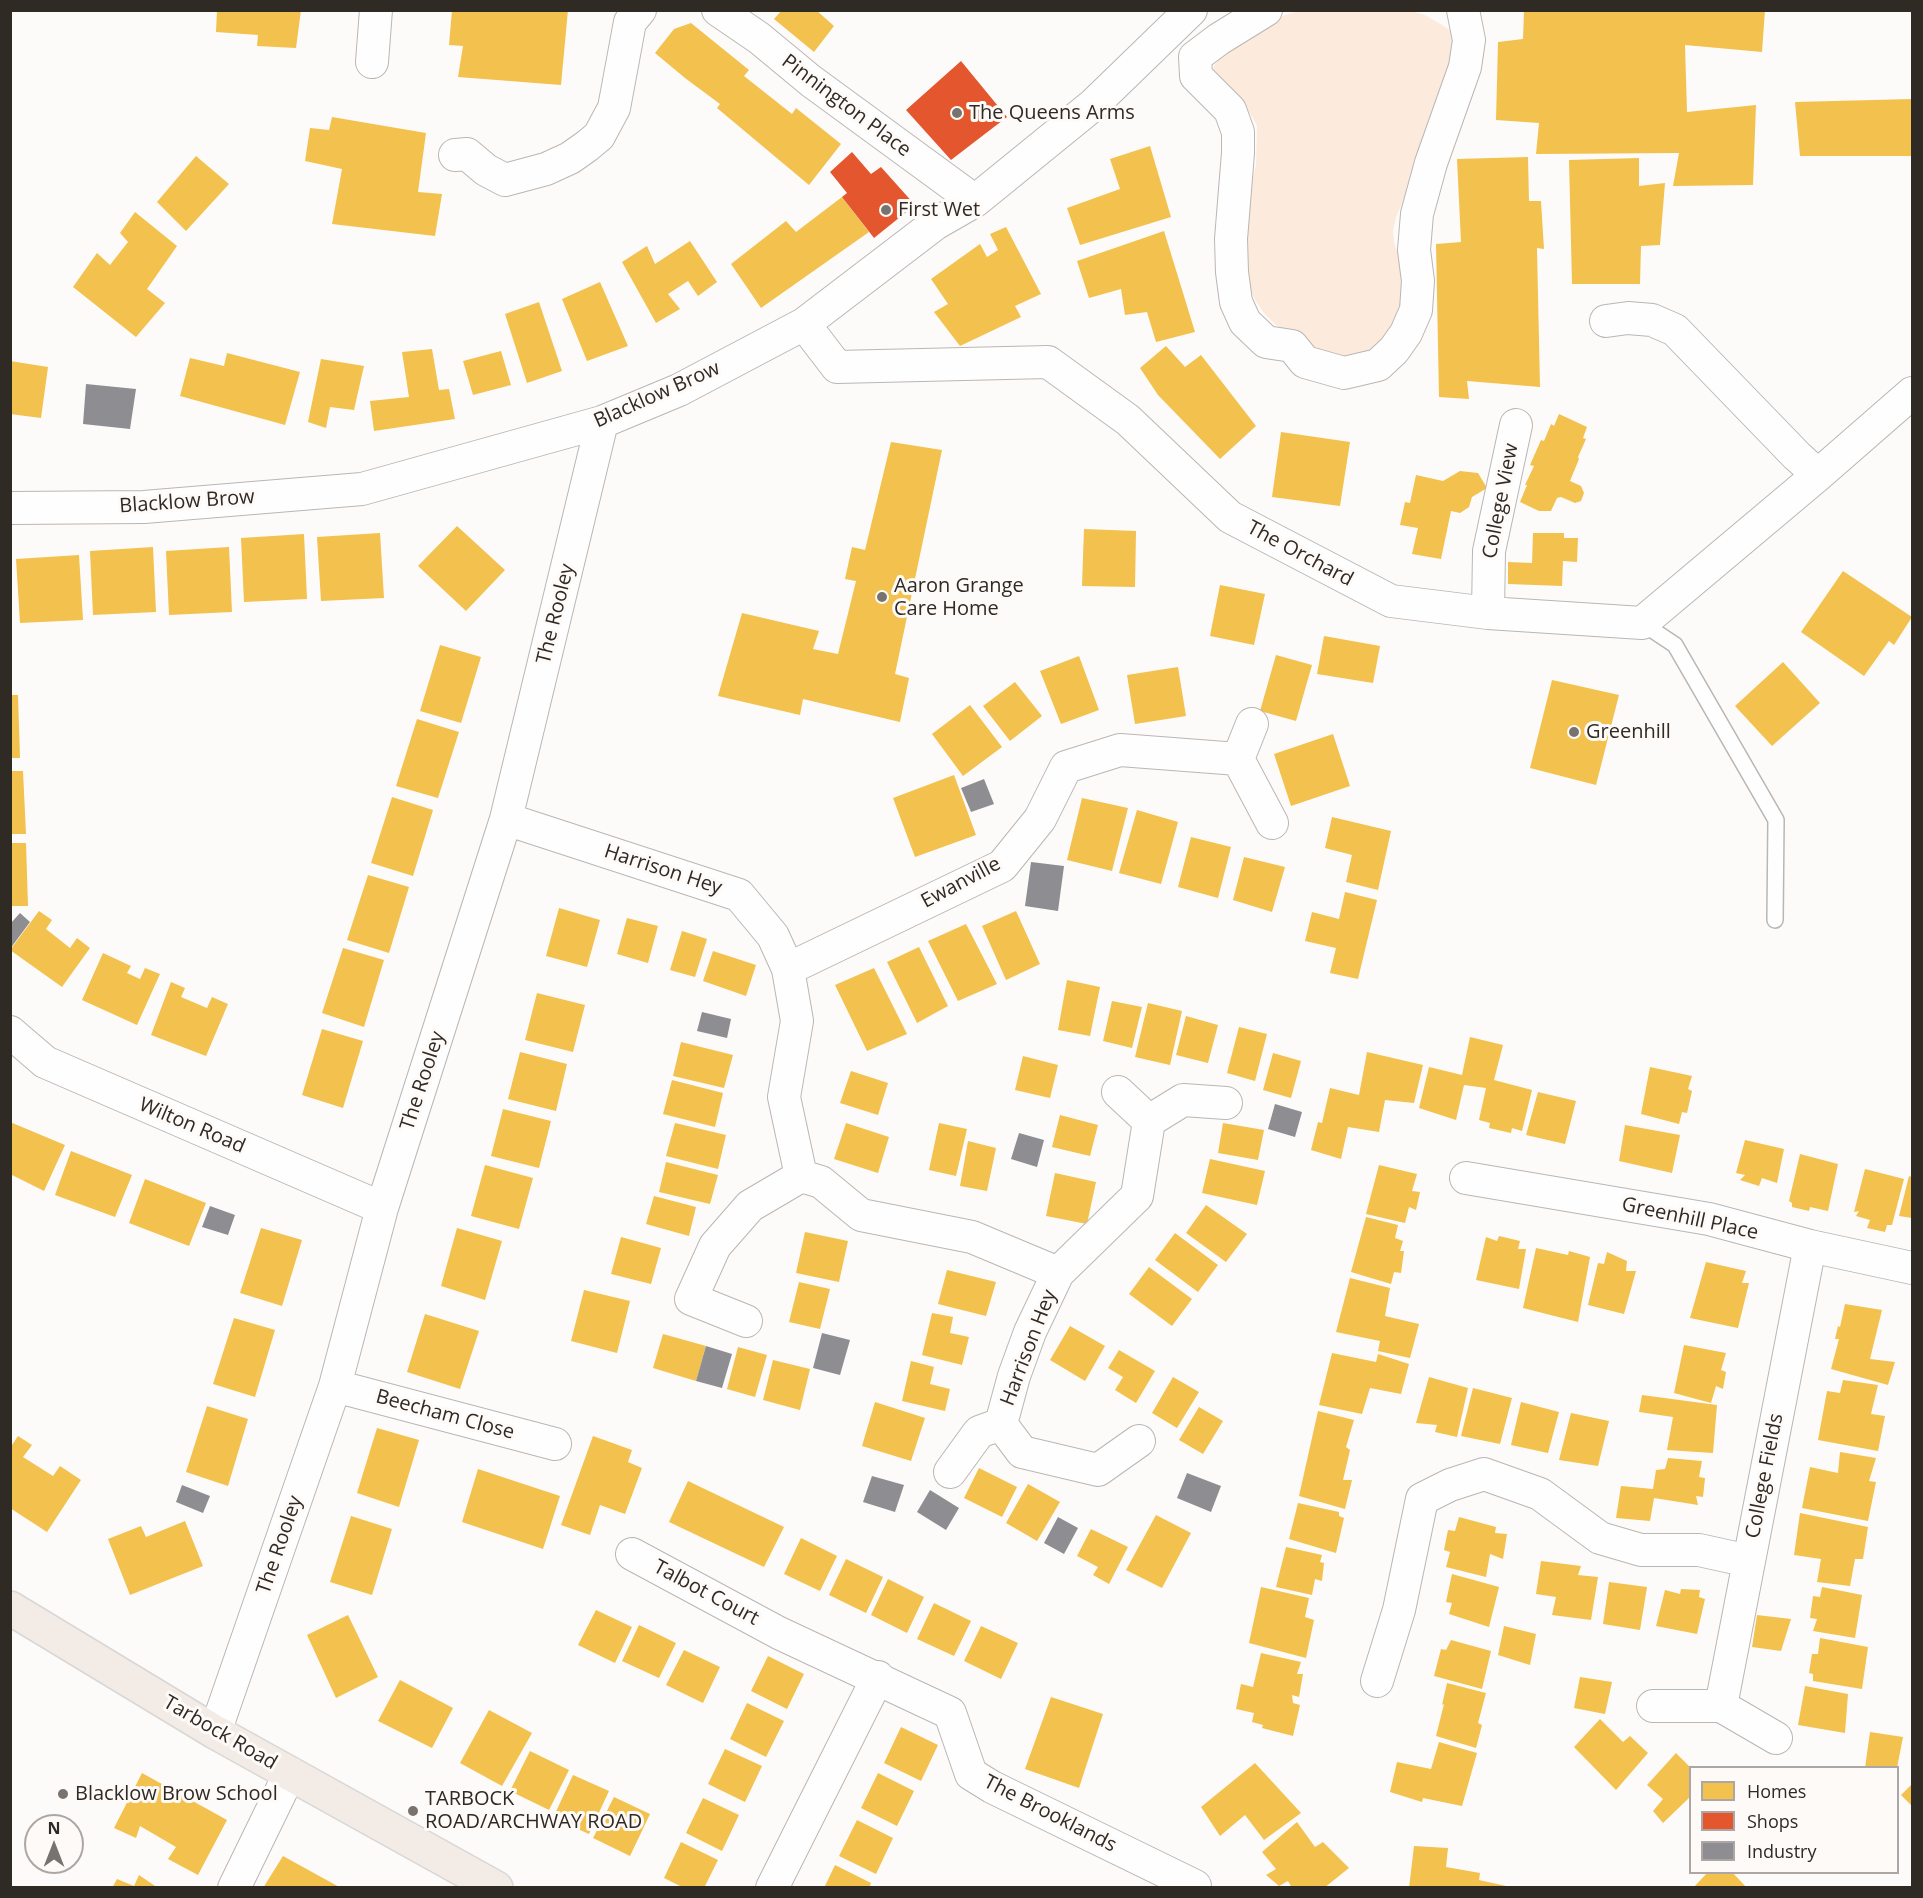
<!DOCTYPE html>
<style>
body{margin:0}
#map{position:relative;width:1923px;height:1898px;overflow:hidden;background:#fdfbf9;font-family:"Open Sans",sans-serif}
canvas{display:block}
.frame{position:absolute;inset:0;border:12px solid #302a25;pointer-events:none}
.legend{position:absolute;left:1689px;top:1766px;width:210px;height:108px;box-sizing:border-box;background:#fefaf8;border:2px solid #aca7a4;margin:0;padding:8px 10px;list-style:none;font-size:18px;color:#302a25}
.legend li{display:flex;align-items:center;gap:12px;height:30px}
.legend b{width:30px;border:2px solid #aca7a4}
.north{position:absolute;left:24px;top:1814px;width:60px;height:60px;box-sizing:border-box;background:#fefaf8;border:2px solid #aca7a4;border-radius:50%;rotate:0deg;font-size:16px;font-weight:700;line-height:24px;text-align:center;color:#302a25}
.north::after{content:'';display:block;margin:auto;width:21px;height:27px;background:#78736f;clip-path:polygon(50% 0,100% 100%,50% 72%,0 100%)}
</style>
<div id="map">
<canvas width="1923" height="1898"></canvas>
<div class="frame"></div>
<ul class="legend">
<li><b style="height:16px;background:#f2c14e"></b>Homes</li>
<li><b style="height:16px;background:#e4572e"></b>Shops</li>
<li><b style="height:16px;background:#8d8d92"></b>Industry</li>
</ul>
<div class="north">N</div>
</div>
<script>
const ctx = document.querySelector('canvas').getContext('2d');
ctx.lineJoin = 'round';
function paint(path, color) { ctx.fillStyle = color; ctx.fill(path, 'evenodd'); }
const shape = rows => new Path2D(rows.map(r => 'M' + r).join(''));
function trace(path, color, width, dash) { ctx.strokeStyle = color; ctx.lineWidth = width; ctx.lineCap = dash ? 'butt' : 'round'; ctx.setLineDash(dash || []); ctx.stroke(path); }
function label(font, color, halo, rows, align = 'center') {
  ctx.font = font + ' "Open Sans",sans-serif'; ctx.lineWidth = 6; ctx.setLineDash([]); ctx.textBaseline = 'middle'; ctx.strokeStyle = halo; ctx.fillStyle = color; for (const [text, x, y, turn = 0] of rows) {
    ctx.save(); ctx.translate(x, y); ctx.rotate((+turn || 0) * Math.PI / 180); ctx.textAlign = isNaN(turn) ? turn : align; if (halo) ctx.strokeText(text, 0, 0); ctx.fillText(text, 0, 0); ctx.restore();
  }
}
const green = shape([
 [1300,11,1411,11,1425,15,1442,25,1454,33,1458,41,1408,190,1396,217,1393,231,1394,242,1404,274,1402,308,1391,333,1369,353,1356,358,1328,357,1276,325,1264,313,1255,300,1248,285,1244,270,1248,199,1256,165,1257,126,1253,118,1241,101,1213,72,1214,66,1228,48,1285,15]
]);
const homes = shape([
 [217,10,301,10,296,48,257,46,258,35,216,32],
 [452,10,568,10,561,85,458,77,463,46,449,45],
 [782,10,816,10,834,26,814,52,774,19],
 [1524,10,1765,10,1762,52,1685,45,1687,112,1756,105,1753,185,1673,186,1679,153,1536,154,1539,123,1496,120,1498,42,1523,39],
 [691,23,749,70,744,76,792,114,796,108,841,144,809,185,717,108,720,104,685,78,655,53,674,29],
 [1912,99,1912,156,1800,156,1795,102],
 [332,117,426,133,418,192,442,194,435,236,332,224,342,169,305,161,310,128,329,130],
 [1150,146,1171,217,1080,245,1067,208,1120,189,1110,159],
 [196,156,229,184,186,231,157,202],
 [1528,157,1529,201,1541,201,1544,249,1537,248,1540,387,1467,381,1469,399,1439,397,1436,244,1461,242,1457,159],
 [1639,158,1639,186,1665,183,1660,245,1641,246,1640,284,1572,284,1569,160],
 [842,197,869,232,761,308,731,264,786,221,796,232],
 [135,212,177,246,147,289,165,303,136,337,73,287,97,253,110,265,128,242,120,233],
 [1006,227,1041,294,1015,306,1021,317,960,346,934,312,948,304,931,279,980,244,987,257,998,250,990,234],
 [1164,231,1195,332,1156,342,1147,312,1125,315,1121,289,1089,298,1077,261],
 [690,241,717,282,698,296,688,281,668,294,680,309,656,323,622,262,647,246,655,264],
 [600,282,628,346,587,361,562,299],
 [539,302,562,371,527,383,505,314],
 [1166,346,1185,367,1201,355,1256,426,1220,459,1158,395,1140,368],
 [432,349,439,390,449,389,455,419,374,431,370,401,409,397,402,352],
 [501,351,511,385,473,395,463,361],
 [227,353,300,372,285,425,180,396,190,358,224,366],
 [321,359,364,366,354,410,330,407,326,428,308,422],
 [10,361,48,367,41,418,10,414],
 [1559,414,1587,427,1583,438,1586,439,1578,457,1579,459,1570,481,1581,486,1584,493,1581,501,1575,503,1561,497,1557,498,1551,511,1539,511,1520,502,1527,485,1525,485,1534,466,1530,465,1541,440,1544,441,1551,424,1554,426],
 [1281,432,1350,442,1340,506,1272,497],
 [891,442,942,450,895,674,909,678,900,722,803,699,800,715,718,696,742,613,819,631,813,649,838,654,856,581,845,579,852,547,865,550],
 [1460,471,1478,473,1487,488,1472,497,1469,507,1460,513,1451,511,1441,559,1412,554,1418,528,1400,525,1405,502,1410,503,1416,475,1443,481],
 [457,526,505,570,466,611,418,566],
 [1084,529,1136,531,1135,587,1082,586],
 [380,533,384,598,321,601,317,537],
 [1533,533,1564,533,1564,538,1578,538,1577,562,1563,561,1562,586,1508,584,1508,562,1532,563],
 [304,534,307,599,244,602,241,538],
 [153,547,156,612,93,615,90,551],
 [229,547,232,612,169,615,166,551],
 [79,555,83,620,20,623,16,559],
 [1843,571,1912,617,1894,645,1889,641,1864,676,1801,632],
 [1220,585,1265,594,1254,645,1210,636],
 [1324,636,1380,646,1373,683,1317,674],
 [440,645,481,657,461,723,420,711],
 [1276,655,1312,665,1296,721,1260,711],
 [1079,656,1099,710,1061,724,1040,671],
 [1783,662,1820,703,1772,746,1735,706],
 [1178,667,1186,716,1135,724,1127,675],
 [1552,680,1619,695,1596,785,1530,768],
 [1015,682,1042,716,1010,741,983,706],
 [10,695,18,695,20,758,10,758],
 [970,705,1002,747,963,776,932,734],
 [417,719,459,732,438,798,396,786],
 [1333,734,1350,786,1291,806,1274,754],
 [10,771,23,771,26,834,10,834],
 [954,775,976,835,915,857,893,798],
 [392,797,433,810,413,876,371,863],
 [1082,798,1128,808,1112,871,1067,860],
 [1137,810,1178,822,1161,884,1119,873],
 [1332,817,1391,831,1378,890,1346,882,1352,855,1325,848],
 [1191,837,1231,847,1218,898,1178,887],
 [10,843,26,843,28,906,10,906],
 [1244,857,1285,867,1272,912,1233,900],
 [368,875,409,887,389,953,347,940],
 [1345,892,1377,900,1358,979,1330,973,1336,948,1305,941,1312,912,1339,919],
 [559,908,600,920,587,967,546,956],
 [39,911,52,920,46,929,70,948,77,938,90,948,62,987,10,950],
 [1016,911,1040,964,1006,980,982,926],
 [627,918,658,926,648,963,617,954],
 [966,924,997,984,958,1001,928,941],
 [682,931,707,939,695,977,670,970],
 [919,947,948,1006,917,1023,887,962],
 [343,948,384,960,364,1027,322,1013],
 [713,951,756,965,746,996,703,981],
 [103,953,131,966,127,973,140,979,145,968,160,974,137,1025,82,1000],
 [874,968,907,1034,867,1051,835,985],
 [1067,980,1100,987,1090,1036,1058,1030],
 [171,982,185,988,181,997,207,1008,212,997,228,1004,206,1056,151,1035],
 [537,993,585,1005,573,1052,525,1040],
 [1112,1001,1142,1007,1132,1048,1103,1041],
 [1148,1003,1182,1011,1170,1065,1135,1057],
 [1186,1016,1218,1025,1208,1063,1176,1055],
 [1239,1027,1267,1034,1255,1081,1227,1073],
 [322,1029,363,1041,343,1108,302,1095],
 [1470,1037,1503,1045,1494,1080,1532,1090,1522,1131,1512,1128,1511,1133,1489,1128,1490,1123,1479,1120,1486,1088,1464,1085,1456,1120,1419,1108,1429,1067,1462,1075],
 [681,1042,733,1055,724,1088,673,1076],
 [520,1052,567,1064,556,1111,508,1099],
 [1367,1052,1423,1065,1414,1103,1385,1100,1379,1132,1348,1127,1341,1159,1311,1150,1318,1122,1322,1123,1330,1088,1359,1095],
 [1273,1053,1301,1061,1291,1098,1263,1090],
 [1023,1056,1058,1065,1050,1098,1015,1090],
 [1650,1067,1692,1076,1688,1089,1692,1091,1687,1113,1682,1112,1679,1124,1641,1114],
 [851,1071,888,1083,878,1115,840,1103],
 [672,1080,723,1093,715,1127,663,1114],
 [1538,1092,1576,1101,1565,1144,1526,1135],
 [503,1109,551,1121,539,1168,491,1156],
 [1060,1115,1098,1125,1090,1156,1052,1147],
 [10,1122,65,1145,44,1191,10,1174],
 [675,1123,726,1135,718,1169,666,1156],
 [846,1123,889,1137,878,1173,834,1159],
 [939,1123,967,1129,956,1176,929,1170],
 [1223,1123,1264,1130,1258,1160,1218,1153],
 [1625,1125,1680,1135,1672,1173,1619,1161],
 [1745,1140,1784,1149,1777,1183,1762,1178,1759,1186,1740,1180,1745,1175,1736,1173],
 [968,1141,996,1148,987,1191,960,1186],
 [71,1151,132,1175,115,1217,55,1195],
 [1800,1154,1838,1164,1828,1211,1810,1207,1809,1211,1792,1207,1792,1203,1789,1201],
 [1210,1159,1265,1171,1257,1205,1202,1193],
 [666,1162,718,1175,710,1204,659,1192],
 [485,1165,533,1178,519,1229,471,1216],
 [1379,1165,1417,1174,1412,1191,1420,1192,1416,1210,1409,1207,1405,1223,1366,1214],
 [1865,1169,1904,1179,1892,1225,1887,1225,1885,1232,1867,1228,1870,1220,1856,1216,1859,1211,1854,1212],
 [1055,1173,1096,1182,1087,1224,1046,1216],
 [1909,1176,1912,1177,1912,1218,1899,1216],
 [145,1179,206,1203,189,1246,129,1223],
 [654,1196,696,1207,689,1236,646,1224],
 [1206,1205,1247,1234,1226,1262,1186,1233],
 [1366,1217,1398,1225,1395,1238,1403,1241,1400,1251,1404,1251,1401,1273,1394,1272,1391,1284,1351,1272],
 [261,1228,302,1240,282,1306,240,1293],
 [457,1228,502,1241,485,1300,441,1286],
 [805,1232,848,1241,839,1282,796,1273],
 [1175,1233,1218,1265,1198,1292,1155,1260],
 [1499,1236,1520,1241,1518,1249,1526,1249,1519,1289,1476,1280,1486,1237,1497,1241],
 [621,1237,661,1248,651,1284,611,1274],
 [1536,1248,1568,1255,1569,1251,1590,1257,1578,1322,1523,1308],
 [1607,1252,1627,1261,1626,1271,1636,1271,1624,1314,1588,1305,1598,1263,1604,1264],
 [1706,1262,1746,1271,1742,1283,1749,1283,1738,1328,1690,1318],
 [1149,1267,1192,1299,1172,1326,1129,1294],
 [947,1270,996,1282,986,1316,938,1304],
 [1350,1278,1390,1288,1385,1316,1419,1324,1410,1358,1378,1351,1380,1341,1336,1332],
 [799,1282,830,1289,820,1329,789,1322],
 [584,1290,630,1301,617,1353,571,1341],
 [1845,1304,1882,1310,1870,1359,1895,1362,1888,1385,1831,1369,1839,1339,1835,1339,1838,1326,1840,1327],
 [932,1313,953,1317,950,1333,969,1337,962,1365,922,1355],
 [425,1314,479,1331,460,1389,407,1372],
 [234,1318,275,1330,255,1397,213,1384],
 [1070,1326,1105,1346,1085,1381,1050,1360],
 [663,1334,706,1346,696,1381,653,1368],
 [1684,1345,1726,1353,1721,1370,1726,1372,1723,1389,1716,1386,1711,1403,1674,1393],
 [738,1347,767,1355,755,1397,727,1389],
 [1119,1350,1155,1371,1136,1403,1115,1390,1123,1377,1108,1368],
 [1332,1353,1376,1362,1378,1354,1409,1364,1401,1394,1370,1388,1362,1414,1319,1405],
 [773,1360,810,1369,800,1410,763,1400],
 [911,1361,934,1367,930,1384,950,1389,945,1411,902,1401],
 [1173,1377,1199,1392,1177,1428,1152,1413],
 [1429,1377,1468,1388,1457,1437,1435,1432,1437,1425,1416,1423],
 [1843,1380,1878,1385,1871,1414,1885,1416,1878,1451,1818,1440,1827,1391,1840,1393],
 [1473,1388,1512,1398,1500,1444,1461,1436],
 [1642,1395,1717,1405,1713,1453,1667,1450,1673,1417,1639,1412],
 [875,1402,925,1418,911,1461,862,1446],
 [1521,1402,1559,1412,1548,1453,1511,1445],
 [207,1406,248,1419,228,1486,186,1472],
 [1199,1407,1223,1421,1203,1454,1179,1440],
 [1318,1411,1354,1420,1346,1447,1350,1450,1343,1480,1352,1480,1345,1509,1299,1496],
 [1571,1413,1609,1421,1598,1466,1559,1460],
 [377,1428,419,1440,399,1507,357,1493],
 [18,1436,32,1445,23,1457,53,1476,60,1466,81,1480,47,1532,10,1508,10,1448],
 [593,1436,632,1450,628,1462,642,1468,625,1514,600,1505,590,1535,561,1525],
 [1840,1452,1876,1458,1869,1481,1876,1482,1868,1521,1802,1508,1810,1467,1838,1473],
 [1668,1458,1702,1461,1699,1477,1705,1478,1703,1497,1696,1496,1698,1505,1654,1498,1650,1521,1616,1518,1621,1486,1653,1489,1656,1470,1665,1469],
 [979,1468,1017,1487,1002,1517,964,1498],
 [478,1469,560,1496,543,1549,462,1522],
 [688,1481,784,1527,764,1567,669,1522],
 [1028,1484,1060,1502,1037,1541,1006,1523],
 [1298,1503,1339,1512,1339,1516,1344,1518,1336,1553,1289,1539],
 [1800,1513,1868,1527,1863,1559,1855,1559,1850,1586,1817,1582,1821,1559,1794,1555],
 [1156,1515,1191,1533,1162,1588,1126,1570],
 [351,1516,392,1529,372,1595,330,1582],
 [1459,1517,1496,1527,1495,1533,1507,1534,1503,1559,1490,1554,1486,1577,1446,1567,1450,1552,1444,1550,1448,1530,1455,1531],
 [185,1521,203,1566,130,1595,108,1539,141,1526,146,1537],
 [1091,1529,1128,1547,1109,1584,1093,1575,1098,1567,1077,1556],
 [801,1538,837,1556,820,1591,784,1574],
 [1286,1547,1322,1555,1320,1562,1324,1563,1322,1581,1315,1579,1312,1595,1276,1587],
 [846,1559,883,1577,866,1613,829,1595],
 [1541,1561,1581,1566,1578,1575,1598,1577,1591,1620,1552,1615,1556,1597,1536,1594],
 [1452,1574,1499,1587,1489,1627,1449,1614,1452,1603,1446,1602],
 [888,1579,924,1597,907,1633,871,1615],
 [1609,1582,1647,1587,1640,1630,1603,1624],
 [1261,1587,1309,1598,1305,1617,1314,1620,1306,1658,1249,1643],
 [1822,1587,1862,1595,1855,1638,1813,1631,1817,1619,1810,1618,1813,1596,1820,1597],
 [1681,1589,1700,1590,1699,1597,1705,1599,1697,1634,1656,1626,1665,1590,1680,1594],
 [934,1603,971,1621,954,1656,917,1639],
 [596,1610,632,1627,615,1663,578,1645],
 [348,1615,378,1677,336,1698,307,1635],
 [1757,1615,1791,1619,1781,1651,1752,1647],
 [639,1625,676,1643,659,1678,622,1661],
 [981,1626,1018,1643,1001,1679,964,1661],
 [1504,1626,1536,1634,1530,1665,1498,1655],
 [1820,1638,1868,1647,1862,1689,1813,1681,1813,1674,1809,1673,1812,1654,1818,1654],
 [1451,1640,1491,1651,1482,1689,1434,1676,1441,1649,1446,1650],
 [684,1650,720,1667,703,1703,666,1685],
 [1261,1653,1301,1662,1297,1674,1303,1674,1299,1697,1292,1695,1293,1703,1300,1705,1293,1736,1262,1728,1263,1725,1252,1722,1254,1713,1236,1709,1241,1684,1253,1687],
 [768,1656,804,1674,787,1709,751,1691],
 [1580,1677,1612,1682,1605,1714,1574,1708],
 [400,1680,453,1708,432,1748,378,1721],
 [1447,1683,1486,1693,1478,1723,1482,1725,1476,1748,1436,1736,1444,1704,1442,1705],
 [1805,1686,1848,1694,1845,1733,1798,1725],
 [1051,1697,1103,1714,1079,1788,1025,1769],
 [747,1703,784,1721,766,1757,730,1739],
 [489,1710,532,1733,502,1786,460,1763],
 [1600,1719,1623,1742,1630,1736,1648,1753,1616,1790,1574,1747],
 [901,1727,938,1745,921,1781,884,1763],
 [1870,1732,1903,1737,1897,1768,1865,1768],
 [1439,1742,1477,1753,1462,1806,1423,1798,1422,1802,1390,1792,1397,1762,1431,1769],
 [725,1749,762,1766,745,1802,708,1784],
 [530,1751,569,1770,549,1810,510,1791],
 [1676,1753,1690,1767,1690,1797,1663,1823,1653,1811,1663,1799,1647,1785],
 [1255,1763,1301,1813,1264,1840,1245,1815,1220,1836,1201,1807],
 [142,1773,227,1820,198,1875,168,1859,176,1847,140,1826,136,1838,114,1828],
 [878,1773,914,1791,897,1826,861,1808],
 [573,1775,609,1791,589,1834,553,1818],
 [1912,1784,1912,1806,1901,1795],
 [614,1797,650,1814,630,1856,593,1838],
 [703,1798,739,1815,722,1851,686,1833],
 [857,1820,893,1838,876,1874,839,1856],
 [1297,1822,1315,1847,1323,1842,1349,1868,1324,1888,1292,1888,1288,1881,1279,1886,1266,1875,1276,1869,1262,1852],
 [681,1842,718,1860,704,1888,684,1888,664,1878],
 [1414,1846,1448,1848,1446,1867,1480,1873,1479,1880,1515,1888,1409,1888],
 [283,1856,341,1888,263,1888],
 [835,1865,871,1883,869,1888,824,1888],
 [1708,1872,1732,1872,1747,1888,1693,1888],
 [139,1875,158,1888,112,1888,117,1879,134,1886]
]);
const shops = shape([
 [961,61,1007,117,951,160,906,110],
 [852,152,871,174,881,167,915,205,874,238,842,197,847,193,830,172]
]);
const industry = shape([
 [86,384,136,389,130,429,83,424],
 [984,779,994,804,971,812,961,788],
 [1031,862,1064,866,1058,911,1025,906],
 [20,913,30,922,10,949,10,924],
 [702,1012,731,1019,727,1038,697,1031],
 [1275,1104,1302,1112,1295,1137,1268,1129],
 [1019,1133,1044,1140,1037,1167,1011,1159],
 [210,1206,235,1215,228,1235,202,1227],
 [822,1333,850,1340,840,1375,813,1368],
 [706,1346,732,1354,722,1388,696,1381],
 [1187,1473,1221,1486,1211,1512,1177,1498],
 [872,1476,904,1485,895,1512,863,1502],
 [182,1485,210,1496,203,1513,176,1502],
 [930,1490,959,1508,946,1530,917,1512],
 [1058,1517,1078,1528,1064,1554,1044,1543]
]);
const service = shape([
 [1642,623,1675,645,1776,820,1775,920]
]);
const minor = shape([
 [718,10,759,38,811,81,975,201],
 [1266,10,1219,39,1195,57,1196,76,1230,110,1238,132,1238,153,1231,239,1232,272,1236,302,1245,322,1266,342,1292,346,1305,362,1344,373,1378,365,1394,350,1406,333,1416,310,1418,281,1414,250,1417,214,1431,163,1465,67,1469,40,1463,10],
 [372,62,376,10],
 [455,155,467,154,486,170,505,180,546,169,570,158,587,146,599,136,614,108,630,22,640,10],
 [1606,321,1628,318,1652,320,1675,330,1797,456,1818,475],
 [804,324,837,367,1048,362,1128,420,1230,517,1391,601,1488,613,1642,623,1818,475,1912,393],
 [10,508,144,507,362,489,602,422,679,390,804,324,935,224,975,201,1093,105,1191,10],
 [1488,613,1489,551,1516,425],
 [1252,724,1238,759,1272,823],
 [506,819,739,895,773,936,788,969,797,1021,784,1097,801,1176,821,1182,861,1215,972,1237,1058,1273],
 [788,969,1002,866,1040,819,1066,767,1120,750,1238,759],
 [10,1032,45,1062,382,1208],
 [1118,1092,1149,1121,1183,1100,1226,1103],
 [1466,1178,1709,1219,1810,1246,1912,1268],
 [746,1321,691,1299,715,1246,750,1206,801,1176],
 [335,1386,555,1444],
 [1139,1441,1098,1470,1022,1452,1001,1424,1014,1376,1030,1332,1058,1273,1137,1196,1149,1121],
 [950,1472,979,1432,1001,1424],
 [632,1554,779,1633,950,1713,971,1774,992,1787,1195,1886],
 [1377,1681,1399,1610,1422,1499,1450,1485,1484,1474,1540,1494,1600,1538,1641,1550,1699,1550,1749,1561],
 [1653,1706,1721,1706,1776,1738],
 [1721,1706,1810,1246],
 [215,1732,335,1386,382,1208,506,819,602,422],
 [234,1888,290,1773],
 [772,1888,878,1677]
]);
const primary = shape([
 [10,1608,215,1732,496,1888]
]);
const markers = [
 [957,113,6,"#78736f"],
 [886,210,6,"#78736f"],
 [882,597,6,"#78736f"],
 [1574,732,6,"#78736f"],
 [63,1794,6,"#78736f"],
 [413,1811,6,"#78736f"]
];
const streetNames = [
 ["Pinnington Place",846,106,37],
 ["Blacklow Brow",657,395,-24],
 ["College View",1501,501,-79],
 ["Blacklow Brow",187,502,-4],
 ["The Orchard",1300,554,28],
 ["The Rooley",556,614,-76],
 ["Harrison Hey",663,870,18],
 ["Ewanville",961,883,-28],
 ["The Rooley",423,1081,-72],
 ["Wilton Road",192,1126,23],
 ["Greenhill Place",1690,1219,12],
 ["Harrison Hey",1029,1348,-69],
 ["Beecham Close",445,1415,15],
 ["College Fields",1765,1476,-79],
 ["The Rooley",280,1545,-71],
 ["Talbot Court",706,1593,28],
 ["Tarbock Road",220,1733,30],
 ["The Brooklands",1050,1814,27]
];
const poiNames = [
 ["The Queens Arms",969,113],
 ["First Wet",898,210],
 ["Aaron Grange",894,586],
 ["Care Home",894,609],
 ["Greenhill",1586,732],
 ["Blacklow Brow School",75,1794],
 ["TARBOCK",425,1799],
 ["ROAD/ARCHWAY ROAD",425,1822]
];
paint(green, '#fceadd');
paint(homes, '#f2c14e');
paint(shops, '#e4572e');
paint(industry, '#8d8d92');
trace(service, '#bab6b3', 18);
trace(minor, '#bab6b3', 34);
trace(primary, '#d9d7d5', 36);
trace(service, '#fffefe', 15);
trace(minor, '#fffefe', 32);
trace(primary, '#f3ece6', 33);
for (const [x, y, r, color] of markers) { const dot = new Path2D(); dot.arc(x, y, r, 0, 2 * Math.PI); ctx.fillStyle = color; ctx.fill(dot); trace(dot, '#fefaf8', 2); }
label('20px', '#302a25', '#fefaf8', streetNames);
label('20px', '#302a25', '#fefaf8', poiNames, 'left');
</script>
